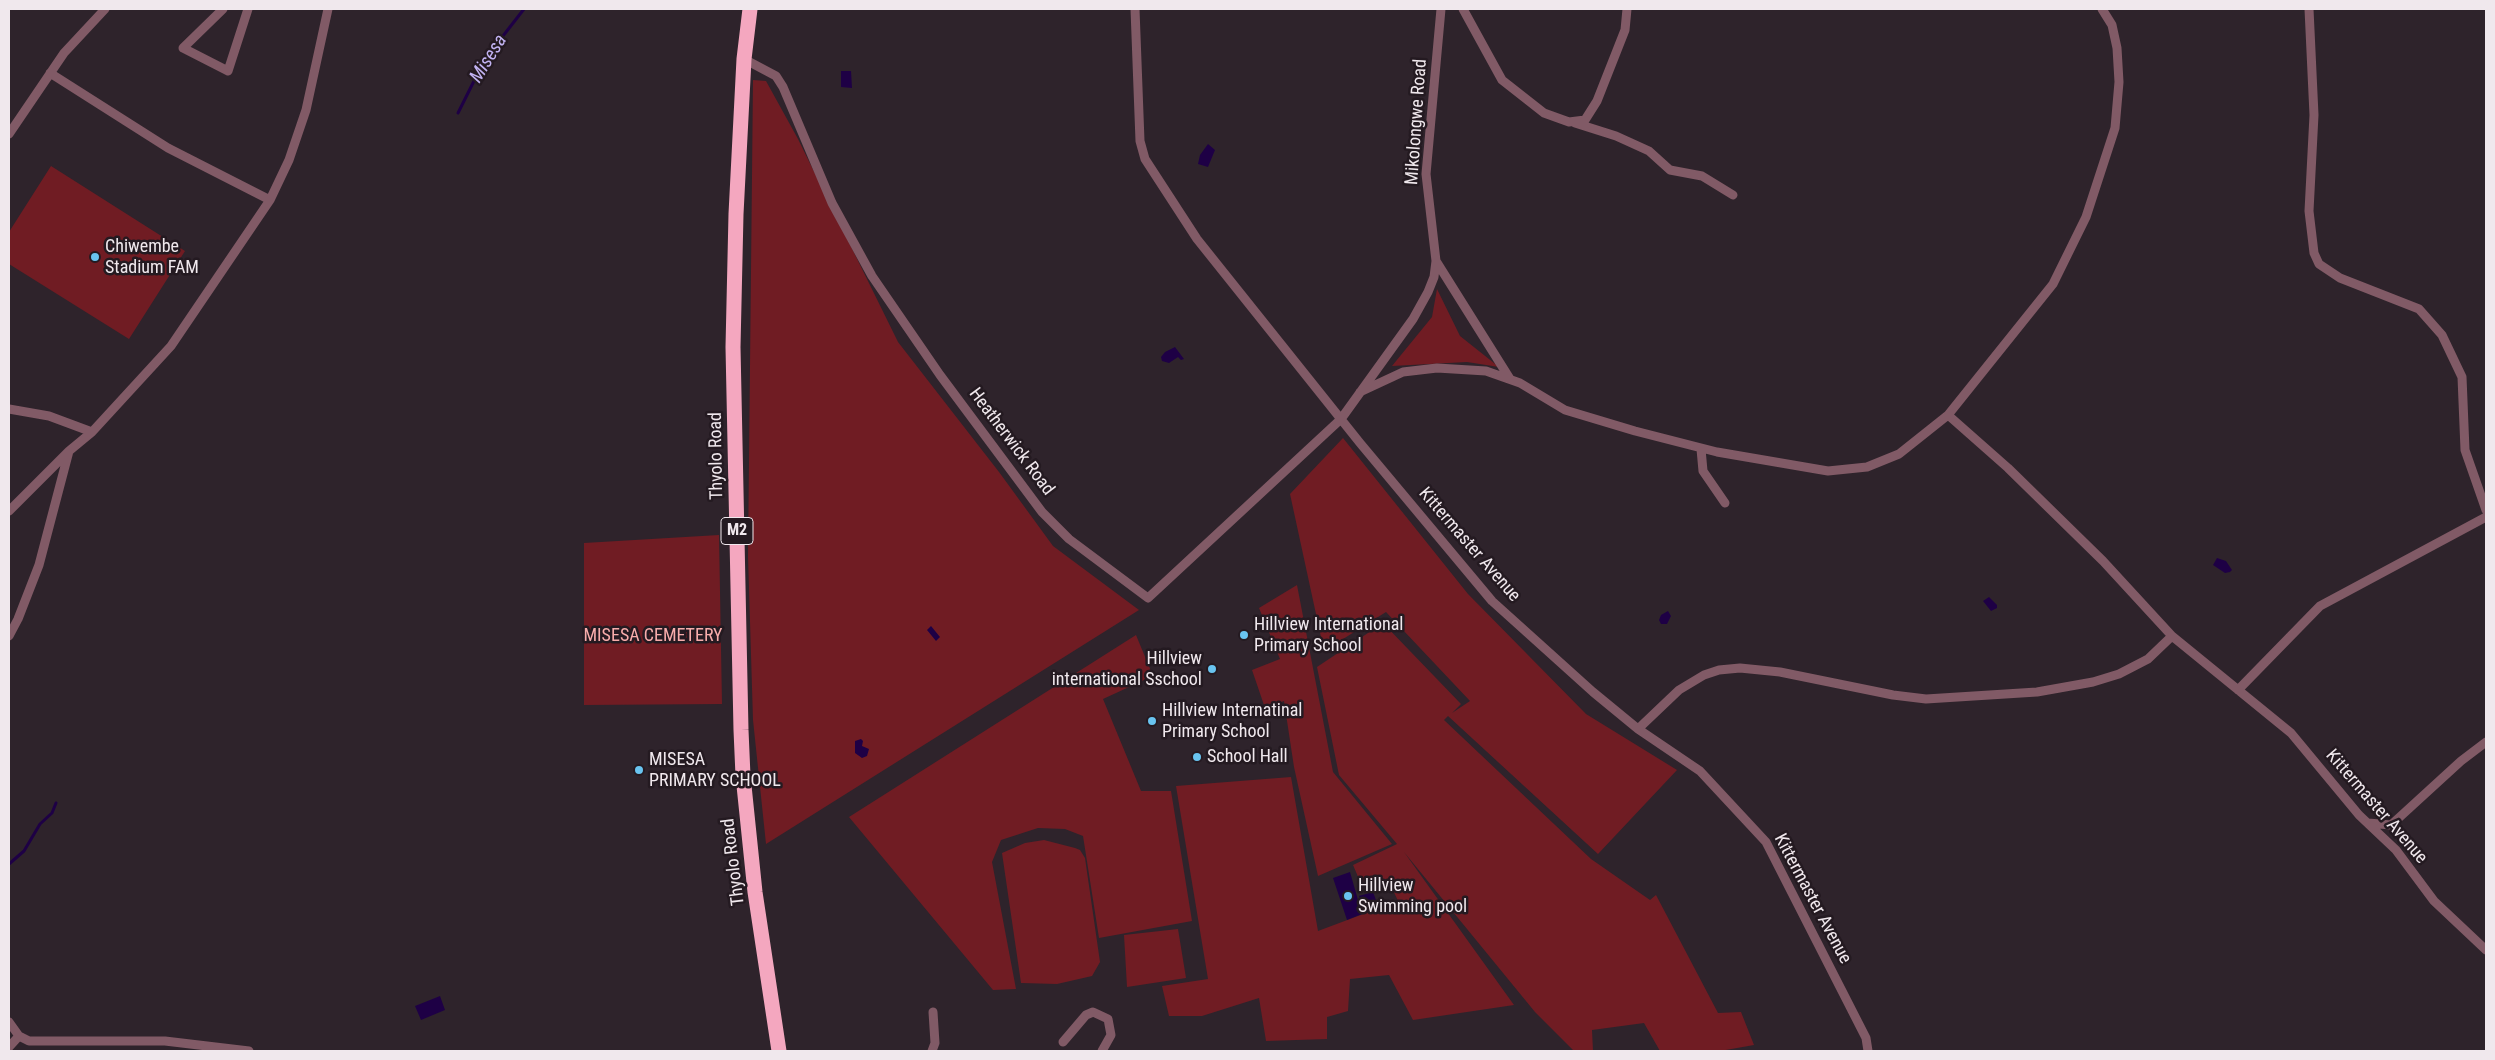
<!DOCTYPE html>
<style>
body{margin:0}
#map{position:relative;width:2495px;height:1060px;overflow:hidden;background:#2e232b;font-family:"Roboto Condensed",sans-serif}
canvas{display:block}
.frame{position:absolute;inset:0;border:10px solid #f0e8ed;pointer-events:none}
</style>
<div id="map">
<canvas width="2495" height="1060"></canvas>
<div class="frame"></div>
</div>
<script>
const ctx = document.querySelector('canvas').getContext('2d');
ctx.lineJoin = 'round';
function paint(path, color) { ctx.fillStyle = color; ctx.fill(path, 'evenodd'); }
const shape = rows => new Path2D(rows.map(r => 'M' + r).join(''));
function trace(path, color, width, dash) { ctx.strokeStyle = color; ctx.lineWidth = width; ctx.lineCap = dash ? 'butt' : 'round'; ctx.setLineDash(dash || []); ctx.stroke(path); }
function label(font, color, halo, rows, align = 'center') {
  ctx.font = font + ' "Roboto Condensed",sans-serif'; ctx.lineWidth = 5; ctx.setLineDash([]); ctx.textBaseline = 'middle'; ctx.strokeStyle = halo; ctx.fillStyle = color; for (const [text, x, y, turn = 0] of rows) {
    ctx.save(); ctx.translate(x, y); ctx.rotate((+turn || 0) * Math.PI / 180); ctx.textAlign = isNaN(turn) ? turn : align; if (halo) ctx.strokeText(text, 0, 0); ctx.fillText(text, 0, 0); ctx.restore();
  }
}
const green = shape([
 [753,80,766,81,798,139,898,342,999,472,1053,546,1139,610,766,844,753,720,748,556],
 [51,166,185,251,129,339,9,264,9,232],
 [1437,289,1460,336,1499,367,1467,362,1392,366,1432,317],
 [1343,438,1468,594,1586,714,1677,770,1598,854,1448,716,1444,720,1591,859,1650,900,1656,895,1718,1013,1741,1012,1754,1045,1720,1051,1660,1051,1644,1023,1592,1030,1593,1051,1574,1051,1535,1012,1404,852,1514,1005,1413,1020,1389,975,1350,979,1348,1011,1327,1017,1327,1039,1266,1041,1259,998,1202,1016,1169,1016,1162,986,1208,979,1176,786,1291,777,1318,931,1398,901,1388,879,1362,886,1353,865,1397,844,1339,775,1317,667,1383,623,1461,704,1452,713,1470,701,1386,612,1324,651,1290,494],
 [719,535,722,704,584,705,584,543],
 [1297,585,1333,772,1392,844,1318,876,1294,767,1284,701,1265,708,1252,670,1280,659,1259,608],
 [1136,635,1153,676,1103,699,1141,791,1171,791,1192,921,1099,938,1083,836,1065,829,1038,828,1001,840,992,862,1016,989,993,990,849,817],
 [1044,840,1075,848,1080,850,1085,858,1100,962,1092,976,1057,984,1021,983,1002,853,1025,843],
 [1178,929,1186,978,1127,987,1124,935]
]);
const water = shape([
 [841,71,851,71,852,88,841,87],
 [1208,144,1215,150,1208,167,1198,164,1200,155],
 [1175,347,1184,359,1181,360,1178,357,1169,363,1162,361,1161,357,1165,352],
 [2217,558,2226,561,2232,570,2230,572,2225,573,2213,565],
 [1989,597,1997,605,1997,608,1991,611,1983,601],
 [1668,611,1671,616,1667,624,1661,624,1659,620,1661,615],
 [931,626,940,637,936,641,927,630],
 [861,739,863,741,862,746,869,749,867,756,862,758,855,753,855,741],
 [1350,872,1362,914,1347,920,1333,878],
 [1373,892,1377,903,1363,906,1359,896],
 [440,996,445,1010,421,1020,415,1006]
]);
const stream = shape([
 [458,113,485,59,524,9],
 [9,864,24,851,40,824,52,813,56,803]
]);
const street = shape([
 [223,9,183,48,228,71,248,9],
 [1135,9,1140,141,1145,159,1197,239,1360,443,1492,601,1593,692,1638,729,1700,771,1766,842,1866,1038,1868,1051],
 [1463,9,1502,80,1544,113,1569,122,1585,120,1597,101,1625,30,1627,9],
 [2309,9,2314,115,2309,211,2314,253,2319,264,2340,278,2419,309,2442,335,2462,377,2465,450,2486,510],
 [744,59,776,76,783,87,832,203,872,276,940,375,1042,512,1069,539,1148,598,1341,419,1413,319,1428,292,1434,277,1436,261,1426,174,1441,9],
 [50,73,168,148,270,200],
 [1575,123,1616,136,1649,151,1670,170,1702,176,1733,195],
 [9,134,64,53,105,9],
 [1436,261,1510,379],
 [1360,392,1403,372,1437,368,1486,371,1520,383,1565,410,1635,431,1717,452,1828,471,1867,467,1899,454,1948,415,2053,284,2086,217,2115,128,2119,82,2117,48,2112,25,2102,9],
 [9,409,49,416,92,432],
 [1948,415,2008,468,2103,561,2172,636,2291,733,2359,815,2396,850,2434,901,2486,950],
 [1701,449,1703,471,1725,503],
 [9,511,69,451],
 [9,636,18,619,39,565,69,451,92,432,171,346,270,200,289,160,306,110,328,9],
 [2238,690,2320,606,2486,517],
 [1638,729,1679,690,1704,675,1719,670,1740,668,1780,672,1893,695,1926,699,2037,692,2093,682,2119,674,2148,659,2172,636],
 [2368,823,2391,825,2461,761,2486,742],
 [9,1022,19,1036,29,1041,165,1041,249,1051],
 [1063,1042,1086,1015,1093,1012,1108,1019,1111,1035,1102,1051],
 [9,1047,19,1036],
 [932,1051,935,1043,933,1012]
]);
const highway = shape([
 [750,9,744,59,736,214,733,347,741,730,743,776,755,892,779,1051]
]);
const markers = [
 [95,257,5,"#69c4f0"],
 [1244,635,5,"#69c4f0"],
 [1212,669,5,"#69c4f0"],
 [1152,721,5,"#69c4f0"],
 [1197,757,5,"#69c4f0"],
 [639,770,5,"#69c4f0"],
 [1348,896,5,"#69c4f0"]
];
const shields = [
 [737,531,32]
];
const shieldNames = [
 ["M2",737,531]
];
const streetNames = [
 ["Mikolongwe Road",1417,122,-86],
 ["Heatherwick Road",1011,442,53],
 ["Thyolo Road",717,456,-91],
 ["Kittermaster Avenue",1469,545,49],
 ["Kittermaster Avenue",2376,807,49],
 ["Thyolo Road",734,862,-97],
 ["Kittermaster Avenue",1812,899,62]
];
const poiNames = [
 ["Chiwembe",105,247],
 ["Stadium FAM",105,268],
 ["Hillview International",1254,625],
 ["Primary School",1254,646],
 ["Hillview",1202,659,"right"],
 ["international Sschool",1202,680,"right"],
 ["Hillview Internatinal",1162,711],
 ["Primary School",1162,732],
 ["School Hall",1207,757],
 ["MISESA",649,760],
 ["PRIMARY SCHOOL",649,781],
 ["Hillview",1358,886],
 ["Swimming pool",1358,907]
];
const parkNames = [
 ["MISESA CEMETERY",653,636]
];
const waterNames = [
 ["Misesa",489,59,-58]
];
paint(green, '#701c23');
paint(water, '#1e0045');
trace(stream, '#1e0045', 3);
trace(street, '#815a66', 9);
trace(highway, '#f4a7bf', 15);
for (const [x, y, r, color] of markers) { const dot = new Path2D(); dot.arc(x, y, r, 0, 2 * Math.PI); ctx.fillStyle = color; ctx.fill(dot); trace(dot, '#241a21', 2); }
for (const [x, y, w] of shields) { const box = new Path2D(); box.roundRect(x - w / 2, y - 13.5, w, 27, 4); ctx.fillStyle = '#241a21'; ctx.fill(box); trace(box, '#f0e8ed', 1); }
label('bold 16px', '#f0e8ed', null, shieldNames);
label('18px', '#f0e8ed', '#241a21', streetNames);
label('18px', '#f0e8ed', '#241a21', poiNames, 'left');
label('18px', '#f8acab', '#241a21', parkNames);
label('italic 19px', '#c2b3f2', '#241a21', waterNames);
</script>
